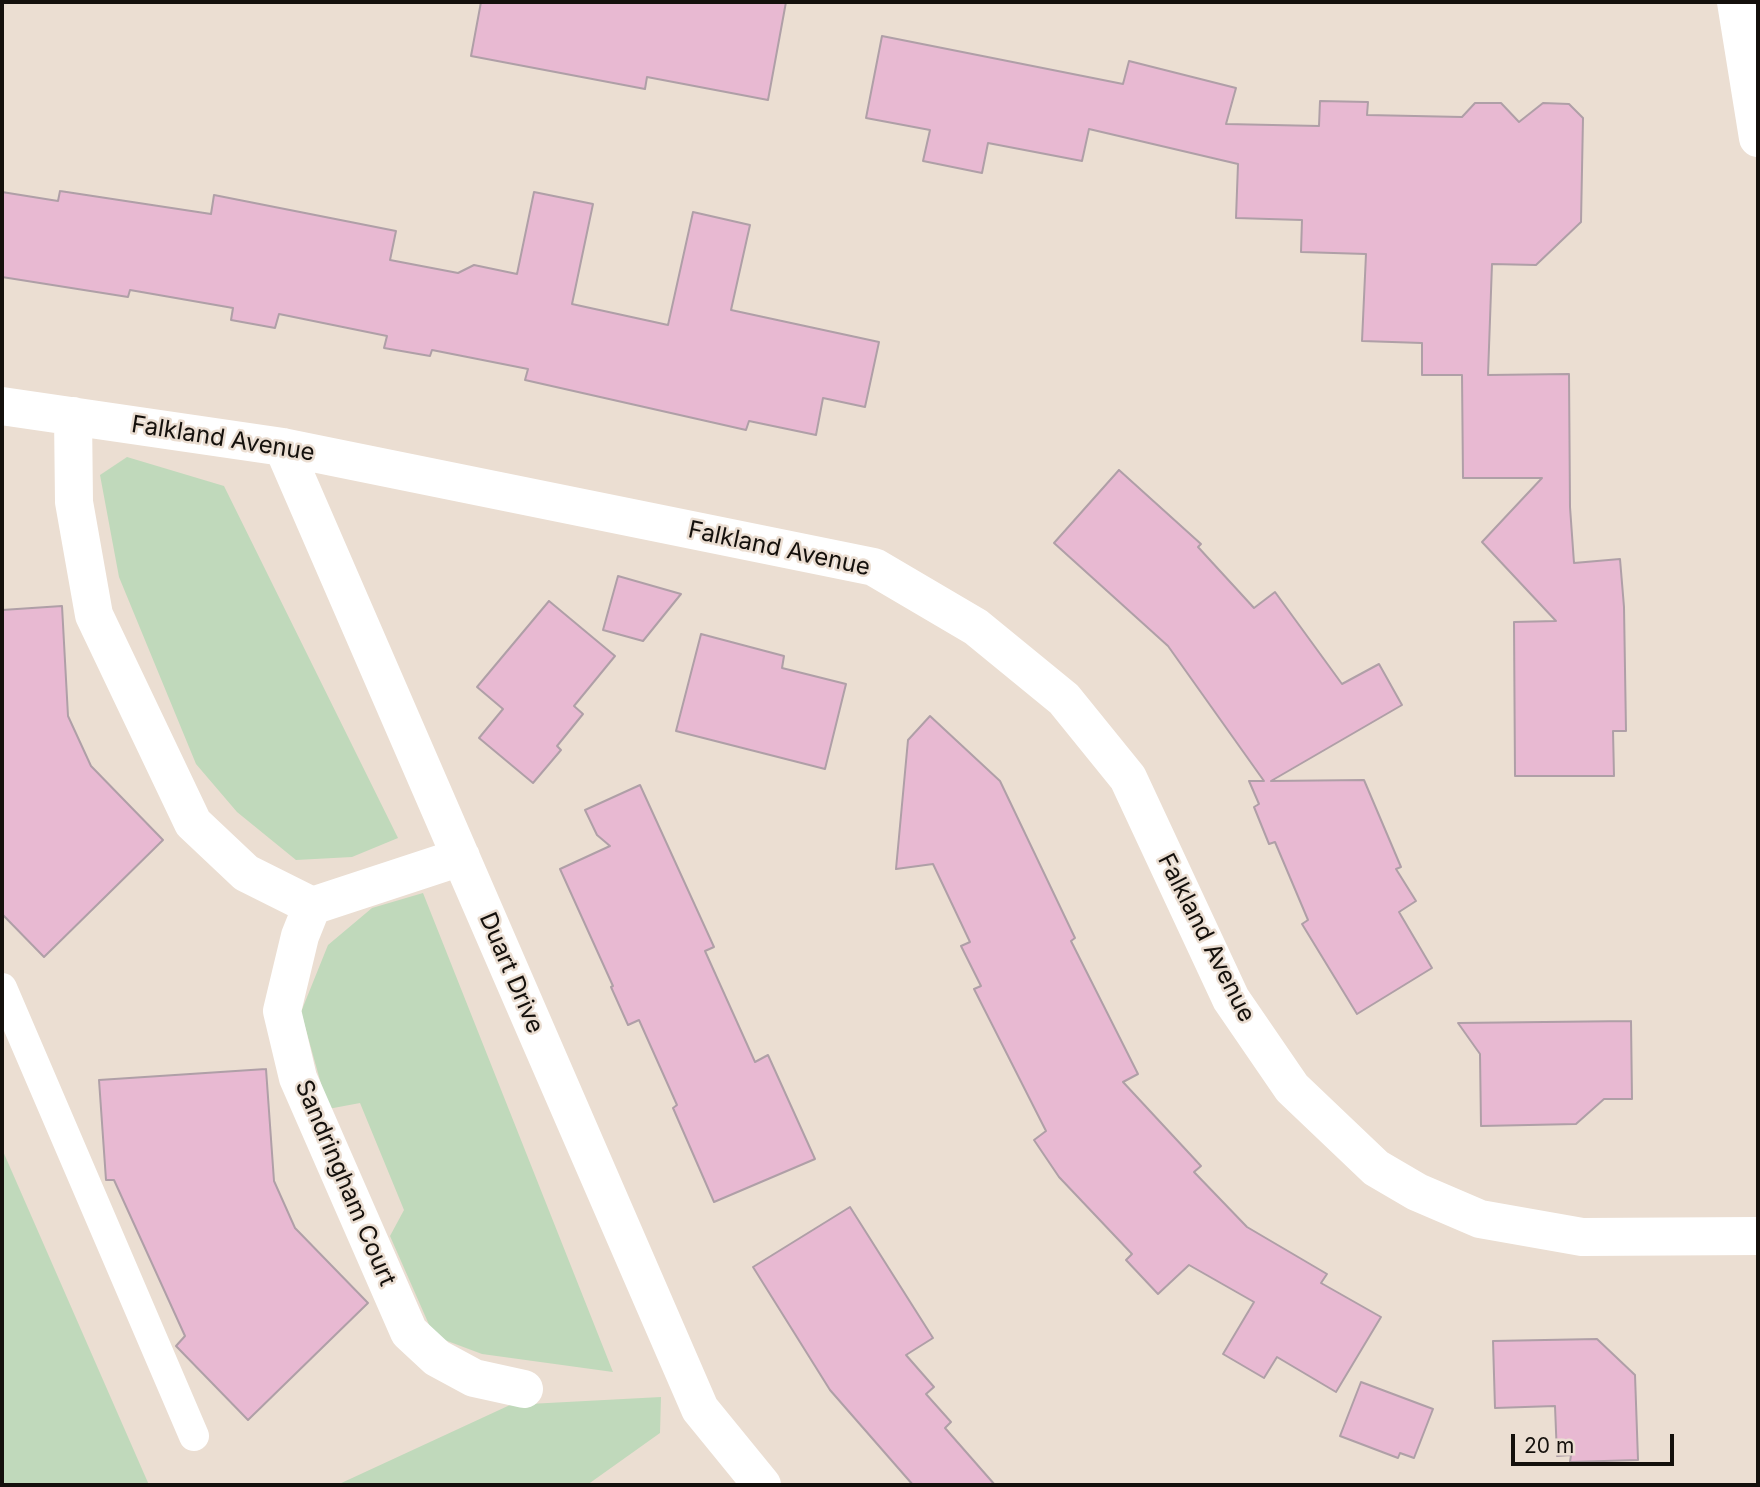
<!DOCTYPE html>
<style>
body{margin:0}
#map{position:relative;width:1760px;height:1487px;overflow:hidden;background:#ebded2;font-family:Inter,sans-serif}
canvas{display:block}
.frame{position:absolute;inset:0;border:4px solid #14100c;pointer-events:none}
.scale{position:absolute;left:1511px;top:1434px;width:163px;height:32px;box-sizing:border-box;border:4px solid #14100c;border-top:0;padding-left:9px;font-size:21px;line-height:24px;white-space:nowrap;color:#14100c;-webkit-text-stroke:5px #ebded2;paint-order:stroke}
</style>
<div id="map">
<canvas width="1760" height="1487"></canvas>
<div class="frame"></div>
<div class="scale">20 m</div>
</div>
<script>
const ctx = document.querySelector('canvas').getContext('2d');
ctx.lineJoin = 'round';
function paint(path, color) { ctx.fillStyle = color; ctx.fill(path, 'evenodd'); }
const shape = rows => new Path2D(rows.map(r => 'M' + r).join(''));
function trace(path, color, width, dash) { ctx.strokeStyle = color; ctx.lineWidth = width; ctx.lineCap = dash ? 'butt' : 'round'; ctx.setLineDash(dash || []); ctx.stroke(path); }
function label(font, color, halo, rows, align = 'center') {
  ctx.font = font + ' Inter,sans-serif'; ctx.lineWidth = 5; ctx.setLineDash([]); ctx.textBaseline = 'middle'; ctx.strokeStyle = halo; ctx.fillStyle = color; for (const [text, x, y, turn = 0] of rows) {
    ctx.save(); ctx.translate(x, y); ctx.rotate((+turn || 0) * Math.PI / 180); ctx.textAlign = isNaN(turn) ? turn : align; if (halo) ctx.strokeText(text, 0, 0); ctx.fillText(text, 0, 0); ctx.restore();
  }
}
const green = shape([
 [127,457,224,486,398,838,352,857,296,860,237,812,196,764,119,577,100,475],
 [423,893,613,1372,482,1354,434,1336,390,1236,404,1210,360,1103,328,1109,301,1012,328,945,372,908],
 [2,1149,149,1485,2,1485],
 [661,1397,660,1433,587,1485,337,1485,510,1405]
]);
const building = shape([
 [481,2,786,2,768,100,647,77,645,89,471,56,481,2],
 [882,36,1123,84,1129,61,1236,88,1226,124,1319,126,1320,101,1368,102,1367,115,1462,117,1475,103,1501,103,1519,122,1543,103,1569,104,1583,118,1581,222,1536,265,1492,264,1488,375,1569,374,1570,507,1574,563,1620,559,1624,607,1626,731,1613,731,1614,776,1515,776,1514,622,1556,621,1482,542,1542,478,1463,478,1462,375,1422,375,1422,343,1362,341,1366,254,1301,252,1302,220,1236,218,1238,164,1089,129,1082,161,988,143,982,173,923,161,930,130,866,118,882,36],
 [60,191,211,214,214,195,396,231,390,260,458,273,474,265,517,274,534,192,593,204,572,304,668,325,693,212,750,225,731,310,879,342,865,407,823,398,816,435,749,421,746,430,525,380,528,369,432,350,430,356,384,348,387,336,279,314,275,328,231,320,233,308,130,290,128,297,2,277,2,192,58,201,60,191],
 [1119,470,1201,544,1198,547,1254,608,1275,592,1342,684,1379,664,1402,705,1271,781,1364,780,1401,867,1396,869,1416,901,1399,912,1432,968,1357,1014,1302,924,1308,920,1275,842,1269,844,1254,807,1259,804,1249,781,1264,781,1168,646,1054,543,1119,470],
 [618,576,681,594,643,641,603,630,618,576],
 [549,601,615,656,574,706,583,714,557,746,561,750,533,783,479,738,503,709,477,687,549,601],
 [62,606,68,716,91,766,163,840,44,957,2,914,2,610,62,606],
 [701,634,784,656,782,668,846,684,825,769,676,731,701,634],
 [930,716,1000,781,1075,938,1071,941,1138,1074,1123,1082,1201,1166,1194,1172,1247,1227,1327,1274,1321,1283,1381,1317,1336,1392,1277,1357,1264,1378,1223,1354,1254,1302,1189,1265,1158,1294,1126,1260,1132,1254,1059,1177,1034,1140,1046,1131,974,989,981,986,961,946,970,942,933,864,896,869,908,740,930,716],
 [640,785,714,947,705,951,755,1062,768,1055,815,1159,714,1202,673,1108,677,1105,639,1020,628,1025,611,987,613,986,560,869,610,846,597,835,585,810,640,785],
 [1631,1021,1632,1099,1604,1099,1576,1124,1481,1126,1480,1054,1458,1023,1631,1021],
 [266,1069,274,1181,295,1228,368,1303,248,1420,176,1346,185,1336,114,1180,106,1180,99,1080,266,1069],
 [850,1207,933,1338,906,1355,934,1387,926,1394,951,1422,945,1428,995,1485,913,1485,830,1390,753,1267,850,1207],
 [1597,1339,1635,1375,1638,1460,1570,1462,1571,1455,1557,1456,1555,1406,1495,1408,1493,1341,1597,1339],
 [1361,1382,1433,1409,1414,1458,1400,1453,1398,1458,1340,1436,1361,1382]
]);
const lane = shape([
 [2,988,194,1436]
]);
const street = shape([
 [2,406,283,447,874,567,976,627,1064,699,1128,778,1231,999,1292,1088,1376,1168,1417,1192,1480,1219,1582,1237,1758,1236],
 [73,416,74,502,94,615,193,823,246,873,312,906,300,936,282,1011,298,1078,409,1332,437,1358,474,1378,524,1389],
 [283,447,700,1409,762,1485],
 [312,906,461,857]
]);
const secondary = shape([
 [1736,2,1758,138]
]);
const streetNames = [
 ["Falkland Avenue",223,439,9],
 ["Falkland Avenue",779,549,12],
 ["Falkland Avenue",1206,938,63],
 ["Duart Drive",511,973,67],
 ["Sandringham Court",345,1183,67]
];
paint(green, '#c0d9bb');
paint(building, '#e8b9d2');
trace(building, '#af9fa7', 2);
trace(lane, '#fff', 30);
trace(street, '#fff', 38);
trace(secondary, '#fff', 38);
label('24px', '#14100c', '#ebded2', streetNames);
</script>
